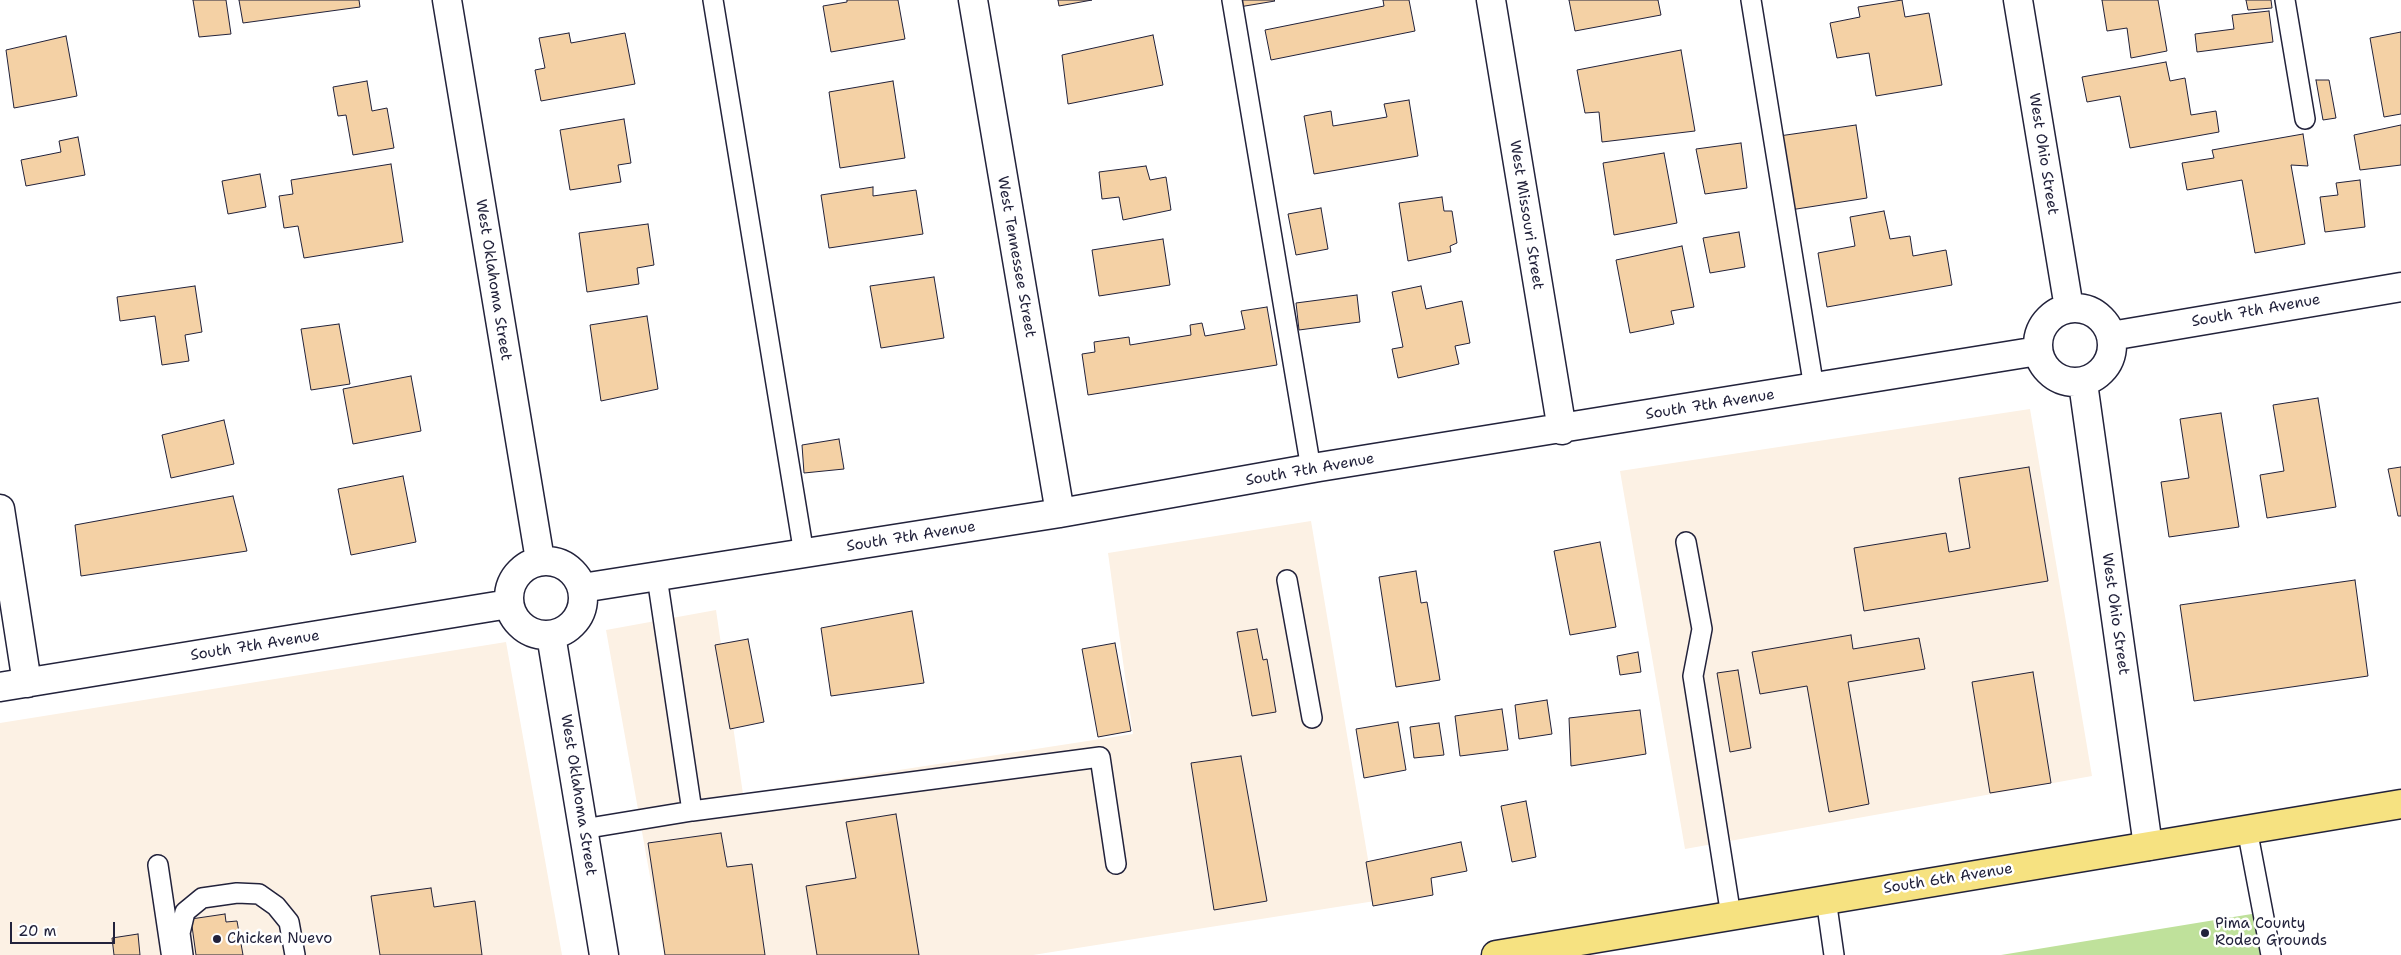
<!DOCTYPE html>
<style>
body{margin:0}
#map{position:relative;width:2401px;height:955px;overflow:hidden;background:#fff;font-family:"Shantell Sans",sans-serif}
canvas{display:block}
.scale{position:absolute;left:10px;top:922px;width:105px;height:22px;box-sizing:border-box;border:2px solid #22223b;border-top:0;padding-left:6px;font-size:15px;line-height:18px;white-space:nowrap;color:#22223b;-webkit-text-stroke:4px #fff;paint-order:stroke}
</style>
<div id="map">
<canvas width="2401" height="955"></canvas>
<div class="scale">20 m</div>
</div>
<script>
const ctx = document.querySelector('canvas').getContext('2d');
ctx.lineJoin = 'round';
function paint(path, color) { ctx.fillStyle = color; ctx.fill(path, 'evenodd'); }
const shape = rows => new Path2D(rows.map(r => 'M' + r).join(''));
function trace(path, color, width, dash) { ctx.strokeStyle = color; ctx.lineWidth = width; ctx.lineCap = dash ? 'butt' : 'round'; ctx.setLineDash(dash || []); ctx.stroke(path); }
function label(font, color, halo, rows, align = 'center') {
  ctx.font = font + ' "Shantell Sans",sans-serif'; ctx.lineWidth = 5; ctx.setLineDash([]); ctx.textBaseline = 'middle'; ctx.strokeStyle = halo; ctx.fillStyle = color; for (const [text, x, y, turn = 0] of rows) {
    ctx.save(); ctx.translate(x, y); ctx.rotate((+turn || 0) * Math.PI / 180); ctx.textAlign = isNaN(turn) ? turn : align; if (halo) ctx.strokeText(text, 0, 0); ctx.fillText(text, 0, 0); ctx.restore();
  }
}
const built = shape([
 [2030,409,2092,776,1685,849,1620,471],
 [1311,521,1375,901,1033,955,664,955,606,630,716,610,743,794,1133,734,1108,553],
 [506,642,562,955,0,955,0,723]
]);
const green = shape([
 [2270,911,2278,955,2001,955]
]);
const building = shape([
 [193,0,226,0,231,34,199,37,193,0],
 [239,0,359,0,360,7,243,23,239,0],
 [847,0,898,0,905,39,831,52,823,6,847,2,847,0],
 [1058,0,1092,0,1059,6,1058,0],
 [1238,0,1274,0,1275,1,1239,7,1238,0],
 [1383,0,1409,0,1415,31,1271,60,1265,30,1384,6,1383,0],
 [1569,0,1658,0,1661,15,1575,31,1569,0],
 [1902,0,1905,17,1929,13,1942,85,1876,96,1869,53,1837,58,1830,23,1860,17,1858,7,1902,0],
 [2102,0,2158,0,2167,51,2131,58,2127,28,2107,31,2102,0],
 [2246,0,2271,0,2272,8,2248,10,2246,0],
 [2269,11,2273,42,2197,52,2195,34,2234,29,2232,15,2269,11],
 [2401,32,2401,114,2384,117,2370,38,2401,32],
 [569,33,571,43,625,33,635,84,541,101,535,70,545,68,539,38,569,33],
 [1153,35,1163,85,1068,104,1062,55,1153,35],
 [66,36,77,96,14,108,6,50,66,36],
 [1681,50,1695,131,1602,142,1599,112,1585,113,1577,70,1681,50],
 [2166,62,2170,81,2185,78,2191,115,2216,111,2219,132,2130,148,2120,96,2087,102,2082,77,2166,62],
 [2316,80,2329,80,2336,118,2323,120,2316,80],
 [367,81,372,111,387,108,394,148,353,155,346,115,338,116,333,87,367,81],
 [893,81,905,158,840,168,829,92,893,81],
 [1409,100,1418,156,1314,174,1304,116,1331,111,1333,126,1387,117,1384,104,1409,100],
 [624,119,631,163,618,165,621,182,570,190,560,130,624,119],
 [1856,125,1867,198,1790,210,1779,136,1856,125],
 [2401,125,2401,165,2360,170,2354,135,2401,125],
 [2303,134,2308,166,2291,165,2305,244,2255,253,2242,180,2187,190,2182,163,2214,158,2212,150,2303,134],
 [78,137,85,175,26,186,21,160,61,152,59,141,78,137],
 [1741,143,1747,188,1705,194,1696,149,1741,143],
 [1664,153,1677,223,1614,235,1603,163,1664,153],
 [391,164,403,242,304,258,298,226,284,228,279,196,293,194,291,180,391,164],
 [1146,166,1150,180,1166,177,1171,210,1123,220,1119,197,1102,199,1099,172,1146,166],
 [260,174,266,207,228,214,222,181,260,174],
 [2360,180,2365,227,2325,232,2320,197,2338,195,2336,183,2360,180],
 [873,187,873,196,916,190,923,234,829,248,821,195,873,187],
 [1442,197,1444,211,1452,211,1457,243,1450,246,1451,252,1408,261,1399,203,1442,197],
 [1321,208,1328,249,1296,255,1288,214,1321,208],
 [1884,211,1890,239,1910,236,1913,256,1946,250,1952,285,1827,307,1818,253,1855,246,1850,217,1884,211],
 [648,224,654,265,637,268,639,284,587,292,579,233,648,224],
 [1739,232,1745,267,1710,273,1703,238,1739,232],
 [1163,239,1170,285,1099,296,1092,250,1163,239],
 [1682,246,1694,307,1671,311,1674,324,1630,333,1616,260,1682,246],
 [934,277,944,338,881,348,870,286,934,277],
 [195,286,202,332,185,335,189,361,162,365,155,316,120,321,117,297,195,286],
 [1421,286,1426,309,1462,301,1470,343,1455,346,1459,364,1398,378,1392,349,1403,347,1392,292,1421,286],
 [1357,295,1360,322,1299,330,1296,303,1357,295],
 [1267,307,1277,365,1088,395,1082,354,1095,352,1094,342,1129,337,1130,345,1191,335,1190,325,1202,323,1205,336,1245,329,1241,311,1267,307],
 [647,316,658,389,601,401,590,325,647,316],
 [339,324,350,384,311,390,301,329,339,324],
 [411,376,421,431,353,444,343,389,411,376],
 [2318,398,2336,507,2267,518,2260,475,2284,471,2273,405,2318,398],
 [2221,413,2239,527,2169,537,2161,482,2189,478,2180,419,2221,413],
 [224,420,234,464,171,478,162,435,224,420],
 [839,439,844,469,804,473,802,445,839,439],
 [2029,467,2048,581,1864,611,1854,548,1946,533,1949,552,1970,548,1959,478,2029,467],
 [2401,467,2401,516,2398,516,2388,469,2401,467],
 [403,476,416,542,351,555,338,489,403,476],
 [233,496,247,551,81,576,75,525,233,496],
 [1600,542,1616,627,1570,635,1554,551,1600,542],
 [1416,571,1421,603,1427,602,1440,680,1396,687,1379,577,1416,571],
 [2355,580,2368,676,2194,701,2180,605,2355,580],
 [912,611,924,683,831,696,821,628,912,611],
 [1257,629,1263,660,1267,659,1276,712,1252,716,1237,632,1257,629],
 [1851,635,1853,649,1919,638,1925,669,1848,682,1869,804,1829,812,1807,686,1760,694,1752,652,1851,635],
 [748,639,764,722,730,729,715,645,748,639],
 [1115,643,1131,731,1098,737,1082,649,1115,643],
 [1638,652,1641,672,1620,675,1617,656,1638,652],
 [1738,670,1751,748,1730,752,1717,673,1738,670],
 [2033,672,2051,783,1990,793,1972,682,2033,672],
 [1547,700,1552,734,1519,739,1515,705,1547,700],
 [1502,709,1508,750,1460,756,1455,716,1502,709],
 [1640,710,1646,754,1571,766,1569,718,1640,710],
 [1398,722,1406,770,1364,778,1356,729,1398,722],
 [1439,723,1444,755,1414,758,1410,727,1439,723],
 [1241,756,1267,901,1214,910,1191,763,1241,756],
 [1526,801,1536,857,1512,862,1501,806,1526,801],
 [896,814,919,955,817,955,806,886,856,878,846,822,896,814],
 [721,833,727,867,752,864,765,955,665,955,648,843,721,833],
 [1461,842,1467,871,1431,878,1433,895,1373,906,1366,862,1461,842],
 [431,888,434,907,475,901,482,955,380,955,371,896,431,888],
 [225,914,226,922,237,921,243,955,196,955,191,919,225,914],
 [138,934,140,955,114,955,112,938,138,934]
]);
const service = shape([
 [713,0,804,554],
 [1232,0,1311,469],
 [1751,0,1814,388],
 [2285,0,2305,119],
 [1686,542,1702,629,1693,676,1731,916],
 [657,577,692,811],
 [1287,580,1312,718],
 [583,829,692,811,1100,757,1116,864],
 [2247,829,2271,955],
 [158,865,171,952],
 [1826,899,1834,955],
 [183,955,180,933,185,912,202,898,237,893,259,894,276,906,289,922,295,955]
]);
const minor = shape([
 [447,0,540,560],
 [973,0,1060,513],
 [1491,0,1562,430],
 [2018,0,2069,308],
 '2038 345a37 37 0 1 1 74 0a37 37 0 1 1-74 0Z',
 [2111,336,2401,287],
 [2083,383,2148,846],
 [0,509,27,683],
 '509 598a37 37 0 1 1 74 0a37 37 0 1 1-74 0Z',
 [582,588,1060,513,1319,467,2038,351],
 [551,635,604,955],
 [0,687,509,604]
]);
const primary = shape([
 [1496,955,2401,804]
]);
const markers = [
 [2205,933,5,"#22223b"],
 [217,939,5,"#22223b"]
];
const streetNames = [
 ["West Ohio Street",2043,154,81],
 ["West Missouri Street",1526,215,81],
 ["West Tennessee Street",1016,257,80],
 ["West Oklahoma Street",493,280,81],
 ["South 7th Avenue",2256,311,-10],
 ["South 7th Avenue",1710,405,-9],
 ["South 7th Avenue",1310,470,-10],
 ["South 7th Avenue",911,537,-9],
 ["West Ohio Street",2115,614,82],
 ["South 7th Avenue",255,646,-9],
 ["West Oklahoma Street",578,795,81],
 ["South 6th Avenue",1948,879,-9]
];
const poiNames = [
 ["Pima County",2215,924],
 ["Rodeo Grounds",2215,941],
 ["Chicken Nuevo",227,939]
];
paint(built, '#fcf1e4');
paint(green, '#bfe19b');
paint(building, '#f4d1a5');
trace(building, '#22223b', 1);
trace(service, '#22223b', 22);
trace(minor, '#22223b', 31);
trace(primary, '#22223b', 31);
trace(service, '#fff', 19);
trace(minor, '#fff', 28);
trace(primary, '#f6e281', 28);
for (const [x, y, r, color] of markers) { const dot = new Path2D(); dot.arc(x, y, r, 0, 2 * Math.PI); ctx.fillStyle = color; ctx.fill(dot); trace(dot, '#fff', 2); }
label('15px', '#22223b', '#fff', streetNames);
label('15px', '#22223b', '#fff', poiNames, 'left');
</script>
